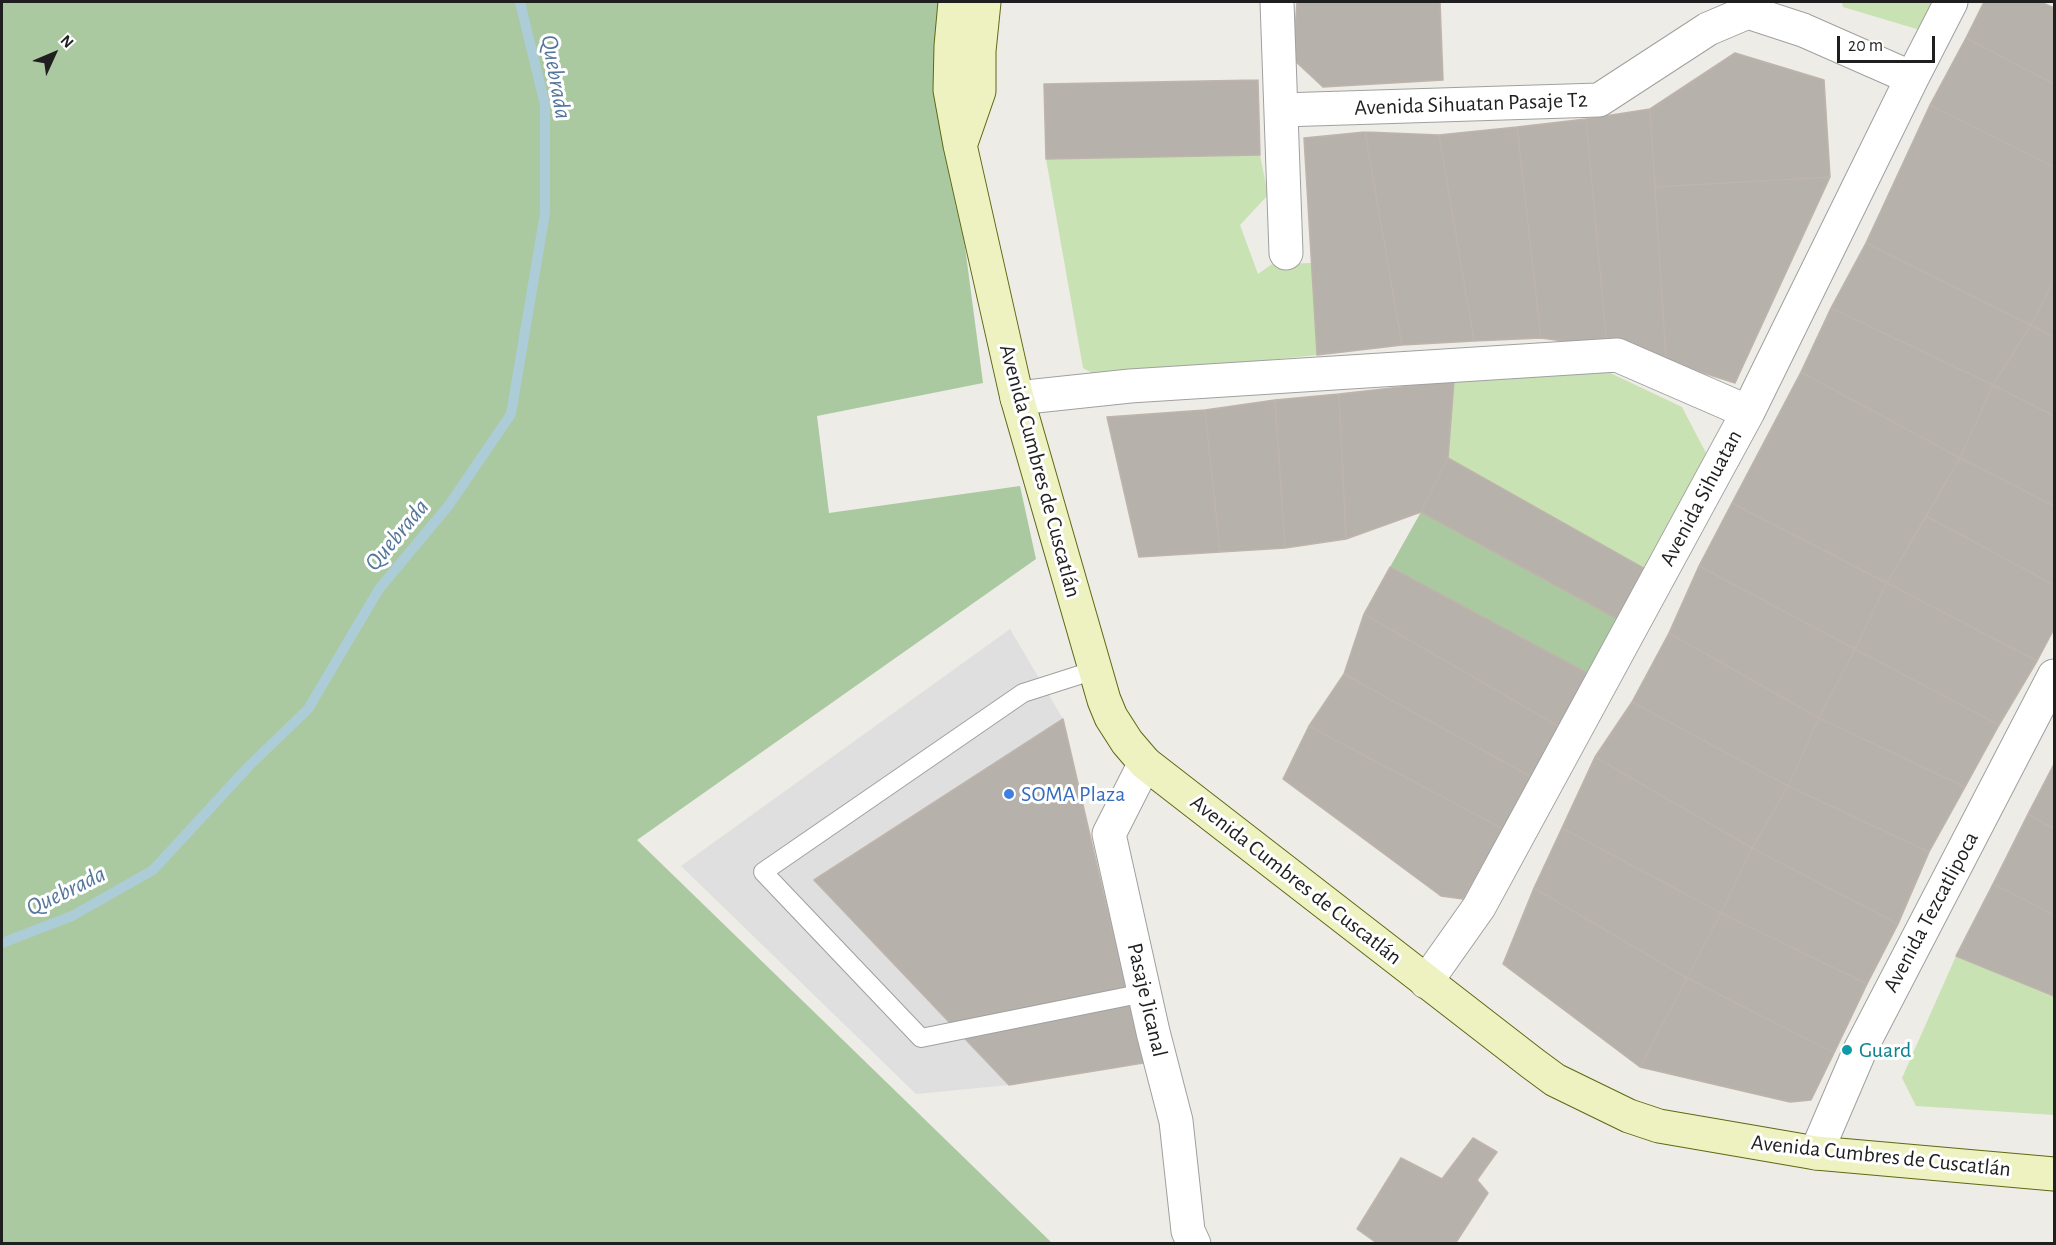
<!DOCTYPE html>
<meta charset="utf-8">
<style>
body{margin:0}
#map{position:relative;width:2056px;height:1245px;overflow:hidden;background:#eeece6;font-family:"Alegreya Sans",sans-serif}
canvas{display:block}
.frame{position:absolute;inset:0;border:3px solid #1f1f1f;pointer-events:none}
.north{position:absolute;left:24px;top:24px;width:60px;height:60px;-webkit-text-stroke:4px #fff;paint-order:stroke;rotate:46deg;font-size:16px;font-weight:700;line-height:24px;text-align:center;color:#1f1f1f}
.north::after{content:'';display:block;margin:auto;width:21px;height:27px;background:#1f1f1f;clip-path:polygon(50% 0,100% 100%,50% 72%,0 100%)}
.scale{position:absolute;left:1837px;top:36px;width:98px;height:27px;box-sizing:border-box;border:3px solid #1f1f1f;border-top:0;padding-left:8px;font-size:18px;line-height:21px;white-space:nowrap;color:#1f1f1f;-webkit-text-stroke:4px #fff;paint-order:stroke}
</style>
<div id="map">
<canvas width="2056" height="1245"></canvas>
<div class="frame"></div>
<div class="north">N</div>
<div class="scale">20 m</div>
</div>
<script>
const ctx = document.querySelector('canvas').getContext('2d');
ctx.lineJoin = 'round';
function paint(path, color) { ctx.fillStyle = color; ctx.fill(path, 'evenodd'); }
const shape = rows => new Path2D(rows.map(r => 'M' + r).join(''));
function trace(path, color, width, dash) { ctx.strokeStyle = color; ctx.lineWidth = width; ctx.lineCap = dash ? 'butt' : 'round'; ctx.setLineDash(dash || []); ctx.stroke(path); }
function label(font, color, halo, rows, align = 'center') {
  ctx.font = font + ' "Alegreya Sans",sans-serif'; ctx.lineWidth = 6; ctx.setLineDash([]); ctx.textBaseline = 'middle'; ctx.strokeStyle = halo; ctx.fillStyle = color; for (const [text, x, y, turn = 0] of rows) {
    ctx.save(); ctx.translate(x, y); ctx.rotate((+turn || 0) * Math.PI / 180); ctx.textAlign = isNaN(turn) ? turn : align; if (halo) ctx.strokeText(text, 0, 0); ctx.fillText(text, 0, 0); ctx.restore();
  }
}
const grass = shape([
 [1842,2,1936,2,1920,30,1843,7],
 [1260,155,1268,195,1240,225,1258,274,1272,264,1312,263,1317,355,1101,378,1083,368,1046,159],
 [1606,371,1682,407,1706,453,1645,569,1448,458,1454,381],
 [1956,956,2054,996,2054,1115,1916,1106,1902,1078]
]);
const forest = shape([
 [2,2,947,2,949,126,983,383,817,416,829,513,1020,486,1036,559,637,840,1052,1243,2,1244],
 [1421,512,1621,621,1589,674,1390,567]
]);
const parking = shape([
 [1010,629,1063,719,814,880,1009,1085,916,1094,681,866]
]);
const stream = shape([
 [2,943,72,916,153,870,249,766,308,709,379,589,449,505,511,414,545,213,545,105,520,2]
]);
const building = shape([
 [1297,2,1440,2,1443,80,1323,87,1293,59,1297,2],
 [1984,2,2041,2,2054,8,2054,84,1966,38,1984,2],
 [1966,38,2054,84,2054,167,1930,105,1966,38],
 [1735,53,1824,80,1830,177,1655,187,1650,109,1735,53],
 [1258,80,1260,155,1046,159,1044,84,1258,80],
 [1930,105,2054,167,2054,279,2031,325,1866,243,1930,105],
 [1650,109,1666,361,1607,347,1586,119,1650,109],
 [1586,119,1607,347,1541,338,1517,127,1586,119],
 [1517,127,1541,338,1474,341,1439,135,1517,127],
 [1365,132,1439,135,1474,341,1402,345,1365,132],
 [1365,132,1402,345,1317,355,1304,138,1365,132],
 [1830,177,1735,383,1666,361,1655,187,1830,177],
 [1866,243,2031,325,1993,385,1831,308,1866,243],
 [2054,279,2054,337,2031,325,2054,279],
 [1831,308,1993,385,1960,458,1801,372,1831,308],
 [2031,325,2054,337,2054,416,1993,385,2031,325],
 [1801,372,1960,458,1887,583,1732,503,1801,372],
 [1454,381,1448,458,1421,512,1346,539,1339,394,1454,381],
 [1993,385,2054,416,2054,506,1960,458,1993,385],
 [1339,394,1346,539,1285,548,1275,400,1339,394],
 [1275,400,1285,548,1220,552,1205,410,1275,400],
 [1205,410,1220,552,1139,557,1107,417,1205,410],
 [1448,458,1645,569,1621,621,1421,512,1448,458],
 [1960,458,2054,506,2054,585,1926,516,1960,458],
 [1732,503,1887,583,1855,649,1699,566,1732,503],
 [1926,516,2054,585,2054,629,2037,661,1887,583,1926,516],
 [1699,566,1855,649,1819,718,1669,633,1699,566],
 [1390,567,1589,674,1567,731,1364,614,1390,567],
 [1887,583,2037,661,1999,725,1855,649,1887,583],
 [1364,614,1567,731,1537,780,1344,674,1364,614],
 [1669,633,1819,718,1788,786,1632,702,1669,633],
 [1855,649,1999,725,1965,787,1819,718,1855,649],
 [1344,674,1537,780,1503,829,1309,726,1344,674],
 [1632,702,1788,786,1752,848,1595,757,1632,702],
 [1819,718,1965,787,1929,852,1788,786,1819,718],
 [1063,719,1143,1063,1009,1085,814,880,1063,719],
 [1309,726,1503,829,1463,899,1441,896,1283,779,1309,726],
 [1595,757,1752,848,1721,913,1562,828,1595,757],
 [2054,764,2054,829,2028,814,2054,764],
 [1788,786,1929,852,1898,924,1752,848,1788,786],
 [2028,814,2054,829,2054,915,1993,884,2028,814],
 [1562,828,1721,913,1687,978,1534,888,1562,828],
 [1752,848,1898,924,1867,984,1721,913,1752,848],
 [1993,884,2054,915,2054,996,1956,956,1993,884],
 [1534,888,1687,978,1640,1067,1503,964,1534,888],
 [1721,913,1867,984,1834,1053,1687,978,1721,913],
 [1687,978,1834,1053,1811,1100,1790,1102,1640,1067,1687,978],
 [1473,1138,1497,1152,1477,1180,1488,1193,1455,1244,1378,1244,1357,1229,1401,1158,1442,1179,1473,1138]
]);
const lane = shape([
 [1095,670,1023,693,763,872,921,1038,1144,993]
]);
const street = shape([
 [1277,2,1286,253],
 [1281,110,1599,100,1708,29,1748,12,1803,30,1912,78],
 [1017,398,1130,386,1617,355,1748,412],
 [1145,763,1109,834,1153,1032,1176,1121,1188,1231,1194,1244],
 [1426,982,1479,907,1748,412,1912,78,1951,2],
 [1816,1153,1861,1048,2054,676]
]);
const secondary = shape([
 [955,2,951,46,950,90,960,145,1017,398,1104,700,1111,717,1127,742,1145,763,1532,1063,1555,1080,1629,1116,1659,1126,1816,1153,2054,1174],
 [961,143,979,91,979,51,984,2]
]);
const markers = [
 [1009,794,6,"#3f7fe0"],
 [1847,1050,6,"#0f9aa8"]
];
const streetNames = [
 ["Avenida Sihuatan Pasaje T2",1471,104,-2],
 ["Avenida Cumbres de Cuscatlán",1040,471,75],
 ["Avenida Sihuatan",1701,498,-62],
 ["Avenida Cumbres de Cuscatlán",1296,880,38],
 ["Avenida Tezcatlipoca",1931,912,-62],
 ["Pasaje Jicanal",1147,1000,77],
 ["Avenida Cumbres de Cuscatlán",1881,1156,6]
];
const shopNames = [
 ["SOMA Plaza",1021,794]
];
const cultureNames = [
 ["Guard",1859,1050]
];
const waterNames = [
 ["Quebrada",556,77,80],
 ["Quebrada",397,535,-50],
 ["Quebrada",66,891,-26]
];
paint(grass, '#c9e2b3');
paint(forest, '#abc9a0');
paint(parking, '#dfdfdf');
trace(stream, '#acccd7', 10);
paint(building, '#b7b1ac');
trace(building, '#beb4ab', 1.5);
trace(lane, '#a0a0a0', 20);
trace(street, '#a0a0a0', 35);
trace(secondary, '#5e6913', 35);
trace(lane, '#fff', 18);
trace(street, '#fff', 33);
trace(secondary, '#eef2c1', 33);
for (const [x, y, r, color] of markers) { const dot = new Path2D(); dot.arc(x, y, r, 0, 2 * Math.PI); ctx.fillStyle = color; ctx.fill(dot); trace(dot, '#fff', 2); }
label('22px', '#1f1f1f', '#fff', streetNames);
label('22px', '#366cbe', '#fff', shopNames, 'left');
label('22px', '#0d838f', '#fff', cultureNames, 'left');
label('italic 24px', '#54769c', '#fff', waterNames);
</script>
